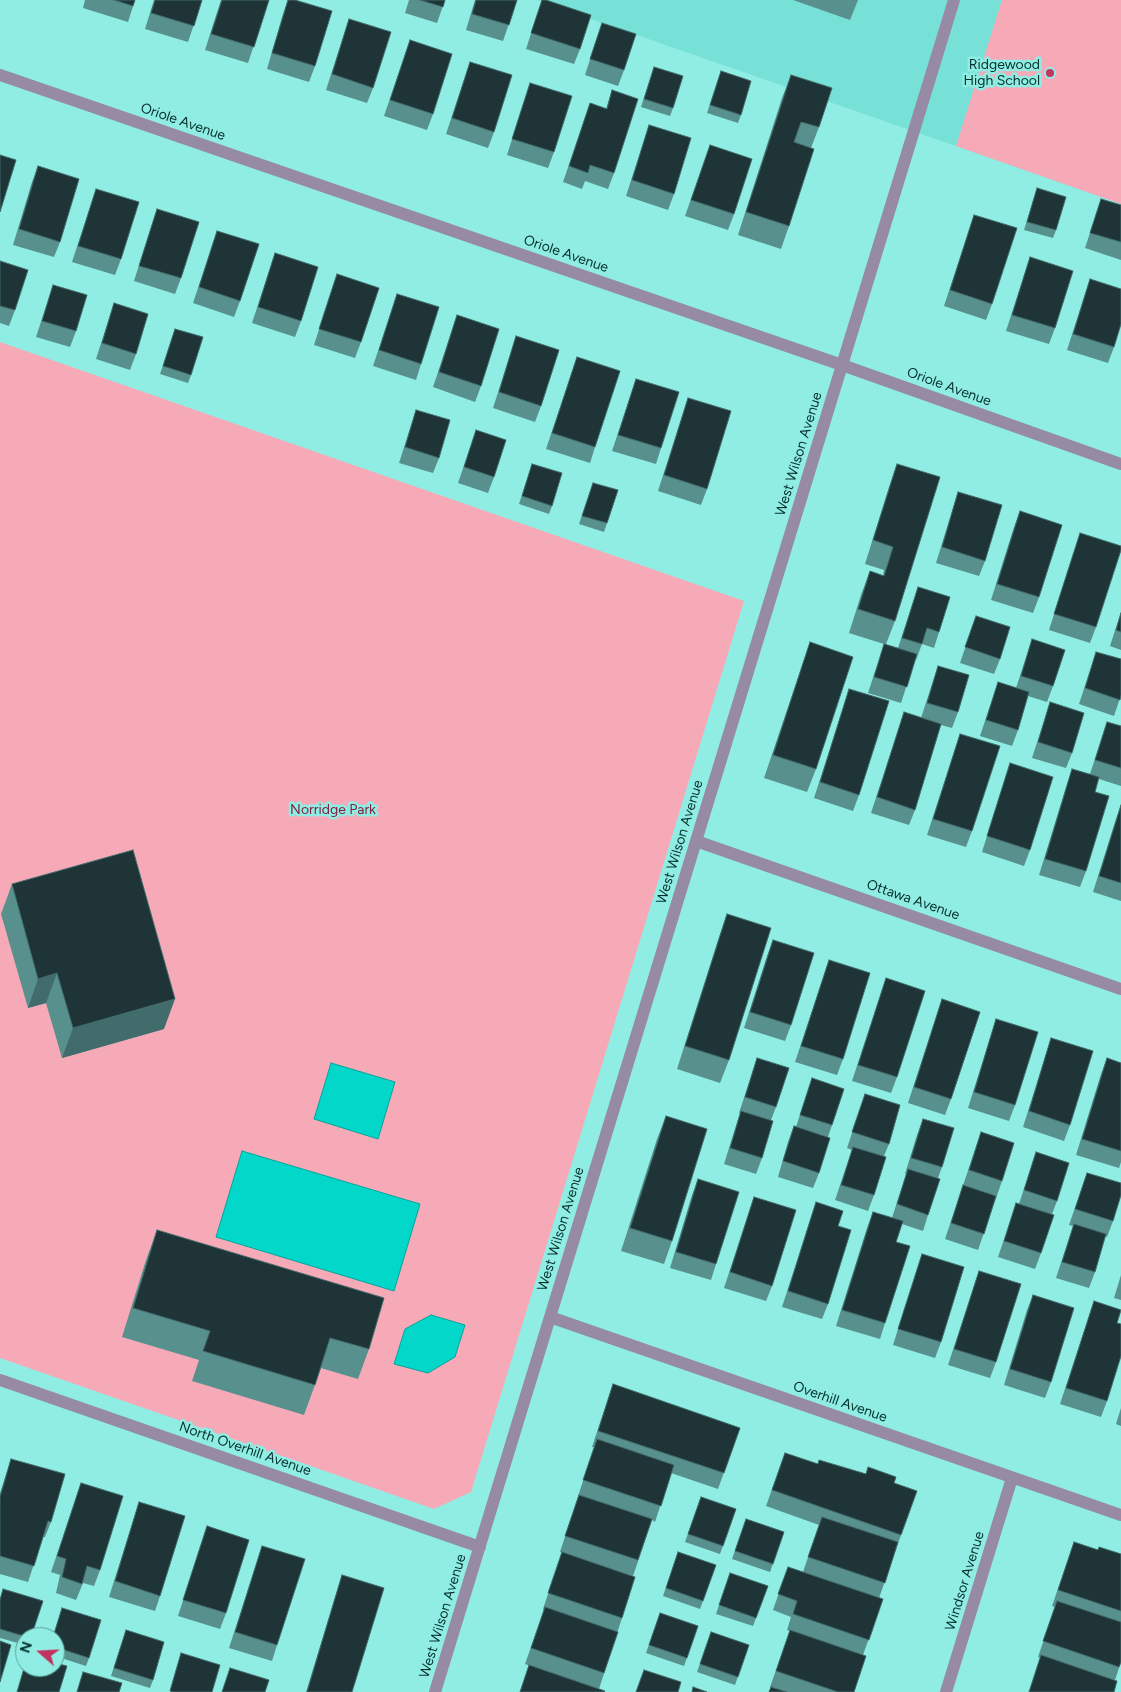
<!DOCTYPE html>
<style>
body{margin:0}
#map{position:relative;width:1121px;height:1692px;overflow:hidden;background:#90ede3;font-family:Figtree,sans-serif}
canvas{display:block}
.north{position:absolute;left:15px;top:1627px;width:50px;height:50px;box-sizing:border-box;background:#90ede3;border:1px solid #58a19a;border-radius:50%;rotate:289deg;font-size:14px;font-weight:700;line-height:20px;text-align:center;color:#05302c}
.north::after{content:'';display:block;margin:auto;width:18px;height:22px;background:#c23460;clip-path:polygon(50% 0,100% 100%,50% 72%,0 100%)}
</style>
<div id="map">
<canvas width="1121" height="1692"></canvas>
<div class="north">N</div>
</div>
<script>
const ctx = document.querySelector('canvas').getContext('2d');
ctx.lineJoin = 'round';
function paint(path, color) { ctx.fillStyle = color; ctx.fill(path, 'evenodd'); }
const shape = rows => new Path2D(rows.map(r => 'M' + r).join(''));
function trace(path, color, width, dash) { ctx.strokeStyle = color; ctx.lineWidth = width; ctx.lineCap = dash ? 'butt' : 'round'; ctx.setLineDash(dash || []); ctx.stroke(path); }
function label(font, color, halo, rows, align = 'center') {
  ctx.font = font + ' Figtree,sans-serif'; ctx.lineWidth = 5; ctx.setLineDash([]); ctx.textBaseline = 'middle'; ctx.strokeStyle = halo; ctx.fillStyle = color; for (const [text, x, y, turn = 0] of rows) {
    ctx.save(); ctx.translate(x, y); ctx.rotate((+turn || 0) * Math.PI / 180); ctx.textAlign = isNaN(turn) ? turn : align; if (halo) ctx.strokeText(text, 0, 0); ctx.fillText(text, 0, 0); ctx.restore();
  }
}
const built = shape([
 [536,0,1121,0,1121,204,956,146]
]);
const green = shape([
 [1002,0,1121,0,1121,204,956,146],
 [0,342,744,601,471,1492,434,1509,0,1358]
]);
const water = shape([
 [331,1063,395,1082,378,1139,314,1119,331,1063],
 [242,1151,420,1204,394,1291,216,1237,242,1151],
 [431,1315,465,1325,455,1357,428,1373,394,1364,405,1329,431,1315]
]);
const minor = shape([
 [0,75,842,365,1121,464],
 [696,841,1121,989],
 [550,1317,1121,1515],
 [0,1380,480,1547],
 [435,1692,954,0],
 [946,1692,1012,1478]
]);
const wall = shape([
 [85,0,135,0,128,22,83,8],
 [154,0,202,0,188,42,145,29],
 [221,0,269,0,248,63,205,50],
 [288,0,315,66,309,82,267,69,283,14],
 [409,0,445,0,437,23,405,13],
 [475,0,517,0,503,41,466,30],
 [542,0,580,49,574,64,526,49],
 [793,0,858,0,850,20],
 [349,19,373,88,367,103,326,90],
 [602,23,624,70,618,86,585,75],
 [410,40,433,114,427,130,384,116],
 [470,62,494,132,488,148,446,134],
 [654,67,673,108,670,116,641,107],
 [721,71,741,115,738,123,707,113],
 [791,75,819,127,811,148,789,226,781,249,738,235,782,98],
 [530,83,554,152,548,168,507,155],
 [612,90,614,173,608,189,585,181,582,189,563,182,590,103,606,109],
 [649,125,674,194,668,210,626,196],
 [710,145,734,214,728,230,685,216],
 [38,166,60,242,54,257,13,245,32,182],
 [1037,188,1056,230,1053,238,1024,230],
 [96,189,121,259,115,275,72,262],
 [1101,199,1121,205,1121,260,1085,248],
 [157,209,181,278,175,294,134,281],
 [974,215,992,304,986,320,944,306],
 [217,231,240,301,234,317,193,303],
 [275,253,301,321,295,337,252,323],
 [1030,257,1055,328,1049,344,1006,331],
 [0,261,15,310,9,326,0,323],
 [337,274,361,342,355,358,314,345],
 [1090,279,1114,347,1108,363,1067,350],
 [53,285,76,331,70,347,36,337],
 [397,294,421,364,416,380,373,366],
 [114,303,136,354,130,370,96,359],
 [457,315,481,386,475,402,433,387],
 [175,329,191,375,188,383,160,374],
 [516,336,541,406,535,422,493,408],
 [577,357,595,447,590,463,546,449],
 [636,379,661,448,656,464,612,451],
 [688,398,707,489,701,505,658,491],
 [416,410,439,458,433,473,399,463],
 [476,430,494,477,488,493,458,483],
 [532,464,552,506,549,514,519,504],
 [897,464,895,621,886,644,898,648,918,587,939,632,934,648,922,644,916,660,915,660,901,703,868,693,884,644,849,633,861,595,870,571,883,576,884,570,865,564,889,487],
 [593,483,618,490,604,532,579,524],
 [958,492,985,561,979,576,936,563,953,508],
 [1020,511,1039,597,1033,613,991,600,1014,527],
 [1080,533,1096,627,1090,643,1049,630],
 [1121,612,1121,650,1110,646],
 [976,616,1000,659,994,674,960,663],
 [1032,639,1053,686,1047,702,1028,696,1018,730,1012,746,980,736,998,682,1016,688],
 [810,642,816,769,807,792,764,778],
 [1096,652,1121,695,1114,716,1079,704],
 [938,666,958,712,952,728,941,725,915,810,909,825,871,813,904,712,921,718],
 [849,689,859,795,853,811,814,798,844,705],
 [1050,702,1072,753,1066,768,1032,758,1045,718],
 [1107,722,1121,726,1121,786,1099,779,1095,792,1086,871,1080,887,1039,875,1067,784,1072,769,1090,774],
 [960,734,972,831,966,847,927,835],
 [1010,763,1030,850,1024,866,982,852,1005,779],
 [1121,805,1121,901,1093,892,1116,819],
 [12,884,164,1029,62,1058,46,1003,28,1008,1,914],
 [727,914,729,1060,720,1083,677,1069,719,937],
 [773,940,791,1025,785,1041,744,1028,767,956],
 [829,960,843,1059,837,1075,795,1062],
 [886,978,897,1077,891,1093,852,1081],
 [942,999,951,1099,945,1115,908,1103],
 [996,1019,1015,1105,1009,1121,968,1108,991,1035],
 [1051,1038,1070,1125,1064,1141,1023,1127,1046,1054],
 [757,1058,776,1107,771,1120,762,1158,756,1174,724,1164,740,1113,739,1113],
 [1107,1058,1121,1063,1121,1162,1119,1168,1076,1155,1101,1074],
 [812,1078,832,1125,828,1137,819,1173,813,1188,778,1177,788,1142,794,1126,796,1127],
 [865,1094,889,1144,884,1156,874,1195,868,1211,835,1200,852,1150,847,1148],
 [666,1116,672,1241,664,1264,621,1251,657,1139],
 [923,1119,942,1167,938,1178,928,1215,923,1231,902,1224,896,1242,885,1323,880,1339,836,1326,867,1228,873,1212,892,1218,906,1174,905,1174,917,1135],
 [981,1132,1002,1181,978,1250,945,1239],
 [1036,1152,1057,1201,1052,1214,1041,1253,1035,1269,998,1257,1011,1219,1016,1203,1019,1204],
 [1087,1173,1113,1221,1107,1237,1105,1236,1095,1272,1089,1288,1056,1278,1073,1226,1069,1225],
 [698,1179,716,1264,711,1280,670,1268,692,1195],
 [754,1197,772,1286,766,1301,724,1288],
 [816,1202,838,1226,828,1304,822,1319,782,1307],
 [157,1230,369,1349,358,1379,321,1368,304,1415,192,1381,199,1360,122,1337,146,1260],
 [922,1254,941,1342,935,1358,893,1345],
 [979,1271,996,1362,990,1378,948,1365],
 [1121,1275,1121,1300,1114,1298],
 [1033,1295,1051,1382,1045,1398,1004,1385,1027,1310],
 [1094,1301,1117,1323,1107,1401,1101,1417,1060,1404],
 [613,1384,740,1428,718,1489,671,1473,655,1522,652,1520,633,1576,560,1552,594,1447,592,1447],
 [1121,1408,1121,1426,1116,1424],
 [785,1453,818,1464,894,1483,901,1535,879,1598,883,1599,863,1655,854,1692,769,1692,771,1687,770,1687,790,1631,787,1630,791,1617,773,1610,788,1567,803,1572,819,1525,766,1506],
 [11,1459,51,1522,45,1537,43,1537,28,1582,0,1574,0,1493],
 [81,1483,100,1570,94,1586,83,1583,76,1600,56,1593,60,1575,51,1572],
 [701,1497,736,1509,720,1554,685,1542],
 [139,1502,160,1596,155,1611,109,1597,134,1518],
 [746,1519,784,1532,770,1572,732,1559],
 [207,1526,226,1613,220,1629,178,1616],
 [1074,1542,1098,1550,1121,1554,1121,1662,1115,1680,1038,1657,1055,1607,1052,1606],
 [262,1546,277,1645,272,1661,229,1648],
 [562,1552,622,1618,599,1689,525,1664,544,1610,543,1609],
 [678,1552,716,1565,700,1609,663,1596],
 [730,1573,768,1586,753,1626,716,1614],
 [342,1575,352,1692,306,1692,337,1591],
 [3,1589,31,1637,25,1637,25,1645,0,1638,0,1599],
 [62,1608,89,1658,86,1666,55,1656,55,1637,53,1637],
 [660,1613,698,1626,684,1666,646,1653],
 [126,1630,153,1680,150,1688,111,1676],
 [711,1632,749,1645,735,1685,697,1672]
]);
const shadedWall = shape([
 [57,973,46,1003,28,1008,38,979],
 [175,999,164,1029,62,1058,73,1028]
]);
const building = shape([
 [114,0,135,0,133,6,114,0],
 [155,0,202,0,194,26,151,13,155,0],
 [222,0,269,0,254,47,211,34,222,0],
 [288,0,295,0,332,11,315,66,272,53,288,0],
 [420,0,445,0,443,7,420,0],
 [476,0,517,0,509,25,472,14,476,0],
 [542,0,546,0,591,15,580,49,531,33,542,0],
 [349,19,391,32,373,88,332,74,349,19],
 [602,23,636,34,624,70,590,59,602,23],
 [410,40,452,54,433,114,390,100,410,40],
 [470,62,512,75,494,132,452,118,470,62],
 [654,67,683,76,673,108,644,99,654,67],
 [721,71,751,81,741,115,710,105,721,71],
 [791,75,832,88,819,127,801,122,794,142,814,149,789,226,746,212,791,75],
 [530,83,572,96,554,152,512,139,530,83],
 [612,90,638,99,614,173,590,165,588,173,569,166,590,103,607,109,612,90],
 [649,125,691,138,674,194,632,180,649,125],
 [710,145,752,159,734,214,691,200,710,145],
 [0,155,16,160,0,212,0,155],
 [38,166,79,179,60,242,19,229,38,166],
 [1037,188,1066,197,1056,230,1027,222,1037,188],
 [96,189,139,202,121,259,78,246,96,189],
 [1101,199,1121,205,1121,242,1090,233,1101,199],
 [157,209,199,222,181,278,139,266,157,209],
 [974,215,1017,228,992,304,950,290,974,215],
 [217,231,259,244,240,301,199,287,217,231],
 [275,253,318,267,301,321,258,307,275,253],
 [1030,257,1073,271,1055,328,1012,315,1030,257],
 [0,261,28,270,15,310,0,306,0,261],
 [337,274,379,288,361,342,319,329,337,274],
 [1090,279,1121,289,1121,324,1114,347,1073,334,1090,279],
 [53,285,87,295,76,331,42,321,53,285],
 [397,294,439,307,421,364,379,350,397,294],
 [114,303,148,314,136,354,102,343,114,303],
 [457,315,499,329,481,386,439,372,457,315],
 [175,329,203,337,191,375,163,366,175,329],
 [516,336,559,350,541,406,499,392,516,336],
 [577,357,620,371,595,447,552,433,577,357],
 [636,379,679,392,661,448,618,435,636,379],
 [688,398,731,411,707,489,664,475,688,398],
 [416,410,450,420,439,458,405,447,416,410],
 [476,430,506,440,494,477,464,467,476,430],
 [532,464,562,473,552,506,522,496,532,464],
 [897,464,940,477,895,621,858,609,870,571,884,576,893,547,873,540,897,464],
 [593,483,618,490,607,523,582,516,593,483],
 [958,492,1002,505,985,561,942,547,958,492],
 [1020,511,1062,525,1039,597,997,584,1020,511],
 [1080,533,1121,546,1121,550,1096,627,1054,614,1080,533],
 [918,587,950,597,939,632,927,628,922,644,902,638,918,587],
 [1121,613,1121,632,1116,630,1121,613],
 [976,616,1010,627,1000,659,965,647,976,616],
 [1032,639,1065,650,1053,686,1021,676,1032,639],
 [810,642,853,657,816,769,773,755,810,642],
 [884,644,917,654,907,687,874,677,884,644],
 [1096,652,1121,659,1121,695,1120,700,1085,688,1096,652],
 [938,666,969,675,958,712,927,703,938,666],
 [998,682,1029,692,1018,730,986,720,998,682],
 [849,689,889,701,859,795,820,782,849,689],
 [1050,702,1084,713,1072,753,1038,742,1050,702],
 [904,712,941,724,915,810,877,797,904,712],
 [1107,722,1121,726,1121,768,1095,760,1107,722],
 [960,734,1000,746,972,831,933,819,960,734],
 [1010,763,1053,777,1030,850,987,836,1010,763],
 [1072,769,1099,777,1095,792,1109,796,1086,871,1045,859,1072,769],
 [1121,805,1121,883,1099,876,1121,805],
 [133,850,175,999,73,1028,57,973,38,979,12,884,133,850],
 [727,914,771,928,729,1060,685,1046,727,914],
 [773,940,814,953,791,1025,750,1012,773,940],
 [829,960,870,973,843,1059,801,1046,829,960],
 [886,978,925,991,897,1077,858,1065,886,978],
 [942,999,980,1012,951,1099,914,1087,942,999],
 [996,1019,1038,1032,1015,1105,974,1092,996,1019],
 [1051,1038,1093,1051,1070,1125,1029,1111,1051,1038],
 [757,1058,789,1068,776,1107,745,1097,757,1058],
 [1107,1058,1121,1063,1121,1151,1082,1139,1107,1058],
 [812,1078,844,1089,832,1125,800,1115,812,1078],
 [865,1094,900,1105,889,1144,852,1132,865,1094],
 [741,1111,773,1121,762,1158,730,1148,741,1111],
 [666,1116,707,1129,672,1241,630,1228,666,1116],
 [923,1119,954,1128,942,1167,911,1158,923,1119],
 [794,1126,830,1138,819,1173,783,1161,794,1126],
 [981,1132,1014,1143,1002,1181,969,1170,981,1132],
 [853,1147,886,1157,874,1195,841,1185,853,1147],
 [1036,1152,1069,1163,1057,1201,1024,1190,1036,1152],
 [908,1169,940,1179,928,1215,897,1204,908,1169],
 [1087,1173,1121,1183,1121,1195,1113,1221,1075,1209,1087,1173],
 [698,1179,739,1192,716,1264,676,1252,698,1179],
 [963,1185,996,1196,984,1234,951,1223,963,1185],
 [754,1197,796,1210,772,1286,730,1272,754,1197],
 [816,1202,843,1211,838,1226,851,1230,828,1304,788,1291,816,1202],
 [1016,1203,1054,1215,1041,1253,1004,1241,1016,1203],
 [873,1212,903,1221,896,1242,910,1246,885,1323,842,1310,873,1212],
 [1074,1224,1106,1234,1095,1272,1062,1262,1074,1224],
 [157,1230,384,1298,369,1349,330,1338,315,1385,203,1351,210,1331,133,1308,157,1230],
 [922,1254,964,1267,941,1342,898,1329,922,1254],
 [979,1271,1021,1284,996,1362,954,1349,979,1271],
 [1033,1295,1074,1308,1051,1382,1010,1369,1033,1295],
 [1094,1301,1121,1310,1117,1323,1121,1324,1121,1356,1107,1401,1066,1388,1094,1301],
 [613,1384,740,1428,724,1473,598,1431,613,1384],
 [597,1439,674,1465,661,1506,583,1480,597,1439],
 [785,1453,818,1464,819,1460,866,1474,868,1467,896,1477,894,1483,917,1491,901,1535,772,1490,785,1453],
 [11,1459,65,1474,51,1522,48,1521,34,1566,0,1556,0,1497,11,1459],
 [81,1483,123,1496,100,1570,87,1566,82,1584,62,1577,66,1559,57,1556,81,1483],
 [579,1495,652,1519,638,1560,565,1536,579,1495],
 [701,1497,736,1509,723,1546,688,1534,701,1497],
 [139,1502,185,1516,160,1596,115,1581,139,1502],
 [822,1517,898,1542,885,1583,808,1557,822,1517],
 [746,1519,784,1532,773,1564,735,1551,746,1519],
 [207,1526,249,1540,226,1613,183,1600,207,1526],
 [1074,1542,1098,1550,1099,1547,1121,1554,1121,1611,1058,1590,1074,1542],
 [262,1546,305,1559,277,1645,235,1632,262,1546],
 [562,1552,635,1577,622,1618,548,1593,562,1552],
 [678,1552,716,1565,703,1601,666,1588,678,1552],
 [788,1567,883,1599,869,1640,793,1614,797,1601,778,1594,788,1567],
 [730,1573,768,1586,756,1618,719,1605,730,1573],
 [342,1575,384,1588,352,1692,307,1692,342,1575],
 [3,1589,43,1601,31,1637,27,1637,0,1629,0,1600,3,1589],
 [1057,1601,1121,1622,1121,1662,1119,1667,1043,1641,1057,1601],
 [545,1607,618,1632,604,1673,531,1648,545,1607],
 [62,1608,101,1620,89,1658,55,1647,55,1637,53,1637,62,1608],
 [660,1613,698,1626,687,1658,649,1645,660,1613],
 [126,1630,164,1642,153,1680,114,1668,126,1630],
 [790,1630,866,1656,854,1692,838,1692,776,1671,790,1630],
 [711,1632,749,1645,738,1677,700,1664,711,1632],
 [0,1641,11,1645,0,1682,0,1641],
 [181,1653,220,1665,212,1692,173,1692,170,1691,181,1653],
 [1041,1655,1117,1681,1114,1692,1029,1692,1041,1655],
 [55,1663,67,1666,59,1692,17,1692,25,1665,25,1667,55,1667,55,1663],
 [529,1665,605,1691,604,1692,520,1692,529,1665],
 [230,1668,269,1680,265,1692,222,1692,230,1668],
 [644,1670,681,1682,678,1692,636,1692,644,1670],
 [83,1672,122,1683,119,1692,77,1692,83,1672],
 [693,1687,707,1692,692,1692,693,1687],
 [771,1687,787,1692,769,1692,771,1687]
]);
const markers = [
 [1050,73,5,"#c23460"]
];
const poiNames = [
 ["Ridgewood",1040,65],
 ["High School",1040,81]
];
const streetNames = [
 ["Oriole Avenue",183,122,19],
 ["Oriole Avenue",566,254,19],
 ["Oriole Avenue",949,387,20],
 ["West Wilson Avenue",799,454,-73],
 ["West Wilson Avenue",680,842,-73],
 ["Ottawa Avenue",913,900,19],
 ["West Wilson Avenue",561,1229,-73],
 ["Overhill Avenue",840,1402,19],
 ["North Overhill Avenue",245,1449,19],
 ["Windsor Avenue",965,1581,-73],
 ["West Wilson Avenue",443,1616,-73]
];
const parkNames = [
 ["Norridge Park",333,810]
];
paint(built, '#78e1d7');
paint(green, '#f6aab8');
paint(water, '#02d7c9');
trace(water, '#03a59a', 1);
trace(minor, '#968aa4', 12);
paint(wall, '#58908d');
paint(shadedWall, '#416c6b');
paint(building, '#1f3437');
trace(building, '#416c6b', 1);
for (const [x, y, r, color] of markers) { const dot = new Path2D(); dot.arc(x, y, r, 0, 2 * Math.PI); ctx.fillStyle = color; ctx.fill(dot); trace(dot, '#90ede3', 2); }
label('14px', '#05302c', '#90ede3', poiNames, 'right');
label('14px', '#05302c', '#90ede3', streetNames);
label('14px', '#821f3e', '#90ede3', parkNames);
</script>
